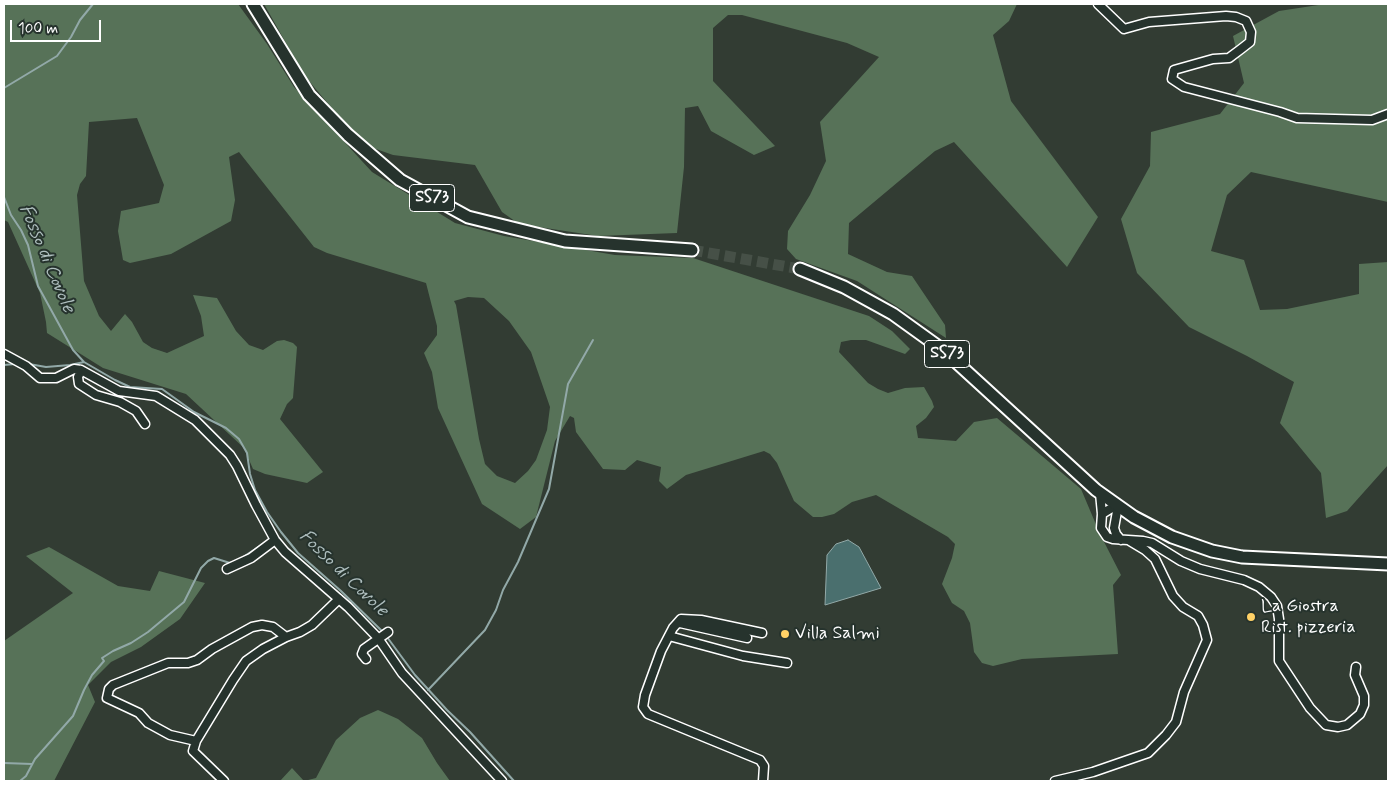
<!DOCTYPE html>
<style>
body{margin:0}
#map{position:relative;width:1392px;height:785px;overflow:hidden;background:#323c33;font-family:Mynerve,sans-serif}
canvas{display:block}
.frame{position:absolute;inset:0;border:5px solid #fff;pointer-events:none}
.scale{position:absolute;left:10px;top:20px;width:91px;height:22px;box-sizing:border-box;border:2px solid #fff;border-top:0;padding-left:6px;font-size:15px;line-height:18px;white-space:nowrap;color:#fff;-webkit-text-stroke:4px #26332d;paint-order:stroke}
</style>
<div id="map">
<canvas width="1392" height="785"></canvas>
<div class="frame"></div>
<div class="scale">100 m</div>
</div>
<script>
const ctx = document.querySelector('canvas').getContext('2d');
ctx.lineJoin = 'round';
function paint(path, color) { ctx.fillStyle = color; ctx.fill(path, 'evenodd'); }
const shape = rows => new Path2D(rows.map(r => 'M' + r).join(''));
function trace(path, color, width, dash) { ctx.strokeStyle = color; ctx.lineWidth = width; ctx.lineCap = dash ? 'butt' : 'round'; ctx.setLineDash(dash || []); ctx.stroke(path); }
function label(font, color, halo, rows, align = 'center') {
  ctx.font = font + ' Mynerve,sans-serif'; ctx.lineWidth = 4; ctx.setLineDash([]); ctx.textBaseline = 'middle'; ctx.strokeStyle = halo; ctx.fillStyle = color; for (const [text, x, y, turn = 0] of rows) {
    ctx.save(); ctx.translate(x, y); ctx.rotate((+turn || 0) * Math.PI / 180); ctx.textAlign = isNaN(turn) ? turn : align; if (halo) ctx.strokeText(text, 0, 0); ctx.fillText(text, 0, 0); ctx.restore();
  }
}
const green = shape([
 [4,4,238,4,267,44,294,87,372,172,455,223,504,236,615,255,693,258,869,316,892,331,910,349,905,354,866,340,851,340,841,342,839,352,868,383,878,389,888,393,905,388,924,387,932,401,934,407,926,418,916,426,918,438,956,441,974,422,997,418,1081,489,1100,534,1121,575,1113,585,1118,654,1022,659,993,666,982,663,974,652,970,623,964,611,952,603,942,584,952,558,955,544,948,537,876,495,852,502,834,514,822,517,813,517,794,501,777,463,770,454,764,451,686,475,667,489,659,481,661,467,637,460,625,470,603,469,576,432,574,418,570,416,555,441,536,517,520,529,482,504,438,408,432,372,424,353,437,335,437,326,426,283,327,253,314,247,239,152,229,157,235,200,231,221,171,254,130,263,123,260,118,231,121,211,159,203,164,185,137,118,89,122,86,176,80,184,77,195,84,281,99,316,111,331,125,314,132,322,143,342,152,348,167,353,204,336,201,316,193,295,217,298,236,331,249,345,263,350,277,341,284,340,293,343,297,347,293,398,287,404,280,419,323,472,307,483,265,474,253,469,244,448,186,394,103,368,47,333,46,322,40,293,8,222,4,220],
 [468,297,484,298,509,321,531,352,550,407,547,430,536,460,528,471,515,483,497,476,485,464,479,439,456,305,454,301],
 [264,4,1017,4,1009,21,993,35,1011,101,1098,217,1067,267,954,142,935,151,849,223,848,254,887,272,912,276,945,325,946,338,857,281,796,259,787,249,788,231,810,195,826,161,820,122,879,57,847,43,742,15,728,15,713,28,713,81,775,146,754,155,711,131,698,106,685,108,684,167,677,233,598,236,519,224,502,212,475,165,393,155,362,144,304,75],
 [1325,4,1388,4,1388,202,1251,172,1227,195,1211,251,1244,260,1260,310,1287,309,1359,294,1359,264,1388,262,1388,465,1347,511,1326,518,1321,473,1280,423,1294,382,1247,356,1189,327,1137,273,1121,219,1150,166,1151,132,1220,114,1244,83,1233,36,1279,11],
 [49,547,118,586,150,591,159,571,205,583,180,619,141,647,111,662,88,685,95,702,54,781,4,781,4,641,73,593,26,556],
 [378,710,398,719,422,738,437,763,450,781,280,781,292,768,304,781,316,778,336,740,360,718]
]);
const water = shape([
 [848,540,859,547,881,588,825,605,827,555,836,544,848,540]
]);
const stream = shape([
 [4,88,57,56,71,37,80,20,93,4],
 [4,197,11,215,21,230,28,245,38,286,73,350,84,362,115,380,130,387,162,389,194,412,226,428,239,439,247,453,250,474,255,490,267,512,281,532,298,553,341,591,384,633],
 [29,364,46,367,70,365,84,362],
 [4,365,15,364],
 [387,637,415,675,447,710,470,732,514,781],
 [428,690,485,630,496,610,503,590,518,562,549,489,568,384,593,340],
 [4,763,32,764],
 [20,781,26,776,35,759,73,716,84,690,92,675,104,661,102,658,113,651,131,643,148,632,184,602,201,568,208,561,214,558,230,563,237,561,269,540]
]);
const primaryTunnel = shape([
 [692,250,800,269]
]);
const minor = shape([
 [1098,4,1124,29,1149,22,1226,16,1236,17,1246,21,1251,32,1250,42,1241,49,1229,58,1213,59,1174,70,1172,79,1184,87,1280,112,1297,118,1372,120,1388,114],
 [4,354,26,366,40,378,56,378,74,369,81,370,119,391,156,396,195,420,230,455,237,466,256,505,275,540,285,552,348,607,378,638,402,673,502,781],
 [81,370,78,377,79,384,96,395,120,402,136,411,145,424],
 [1100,493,1102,514,1101,528,1107,537,1113,539,1143,541,1152,543,1181,561,1200,569,1244,580,1259,587,1271,597,1277,606,1279,619,1279,661,1310,708,1326,725,1338,727,1347,725,1360,714,1364,705,1364,696,1355,675,1356,667],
 [1102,514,1110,509,1118,506,1114,528,1116,534,1121,540],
 [227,569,251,558,275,540],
 [680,623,747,638],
 [762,633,701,620,681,619,673,628,661,651,645,695,643,707,648,714,760,760,764,766,763,781],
 [669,636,743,656,787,663],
 [366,659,362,654,364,649,388,632],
 [196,741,170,735,148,723,139,713,107,698,109,689,113,685,168,663,188,663,197,660,212,649,252,627,262,625,273,627,286,637],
 [224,781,193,751,196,741,233,680,246,661,263,649,286,637,300,632,312,625,339,599],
 [1055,781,1093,772,1148,753,1166,735,1176,722,1184,692,1207,640,1203,625,1198,616,1183,607,1173,596,1155,559,1145,550,1130,541]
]);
const primary = shape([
 [253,4,309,95,348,135,400,180,468,217,565,241,692,250],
 [800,269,844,287,893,314,943,350,1096,490,1134,517,1172,537,1212,551,1242,557,1388,564]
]);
const markers = [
 [1251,617,5,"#ffd166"],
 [785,634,5,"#ffd166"]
];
const shields = [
 [432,198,45],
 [947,354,45]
];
const shieldNames = [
 ["SS73",432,198],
 ["SS73",947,354]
];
const poiNames = [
 ["La Giostra",1261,607],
 ["Rist. pizzeria",1261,628],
 ["Villa Salmi",795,634]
];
const waterNames = [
 ["Fosso di Covole",46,259,67],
 ["Fosso di Covole",343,574,44]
];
paint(green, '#577258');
paint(water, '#4a6f6e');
trace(water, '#92a9a8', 1);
trace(stream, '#92a9a8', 2);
trace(primaryTunnel, '#465047', 11, [11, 5.5]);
trace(minor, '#fff', 11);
trace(primary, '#fff', 15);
trace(minor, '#26332d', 8);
trace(primary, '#26332d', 11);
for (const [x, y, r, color] of markers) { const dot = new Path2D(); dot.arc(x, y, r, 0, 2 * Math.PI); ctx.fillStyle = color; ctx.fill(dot); trace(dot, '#26332d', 2); }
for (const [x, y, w] of shields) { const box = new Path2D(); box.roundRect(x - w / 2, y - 13.5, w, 27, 4); ctx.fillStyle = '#26332d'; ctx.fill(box); trace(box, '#fff', 1); }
label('bold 16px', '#fff', null, shieldNames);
label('18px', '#fff', '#26332d', poiNames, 'left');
label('italic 19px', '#aebebe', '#26332d', waterNames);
</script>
